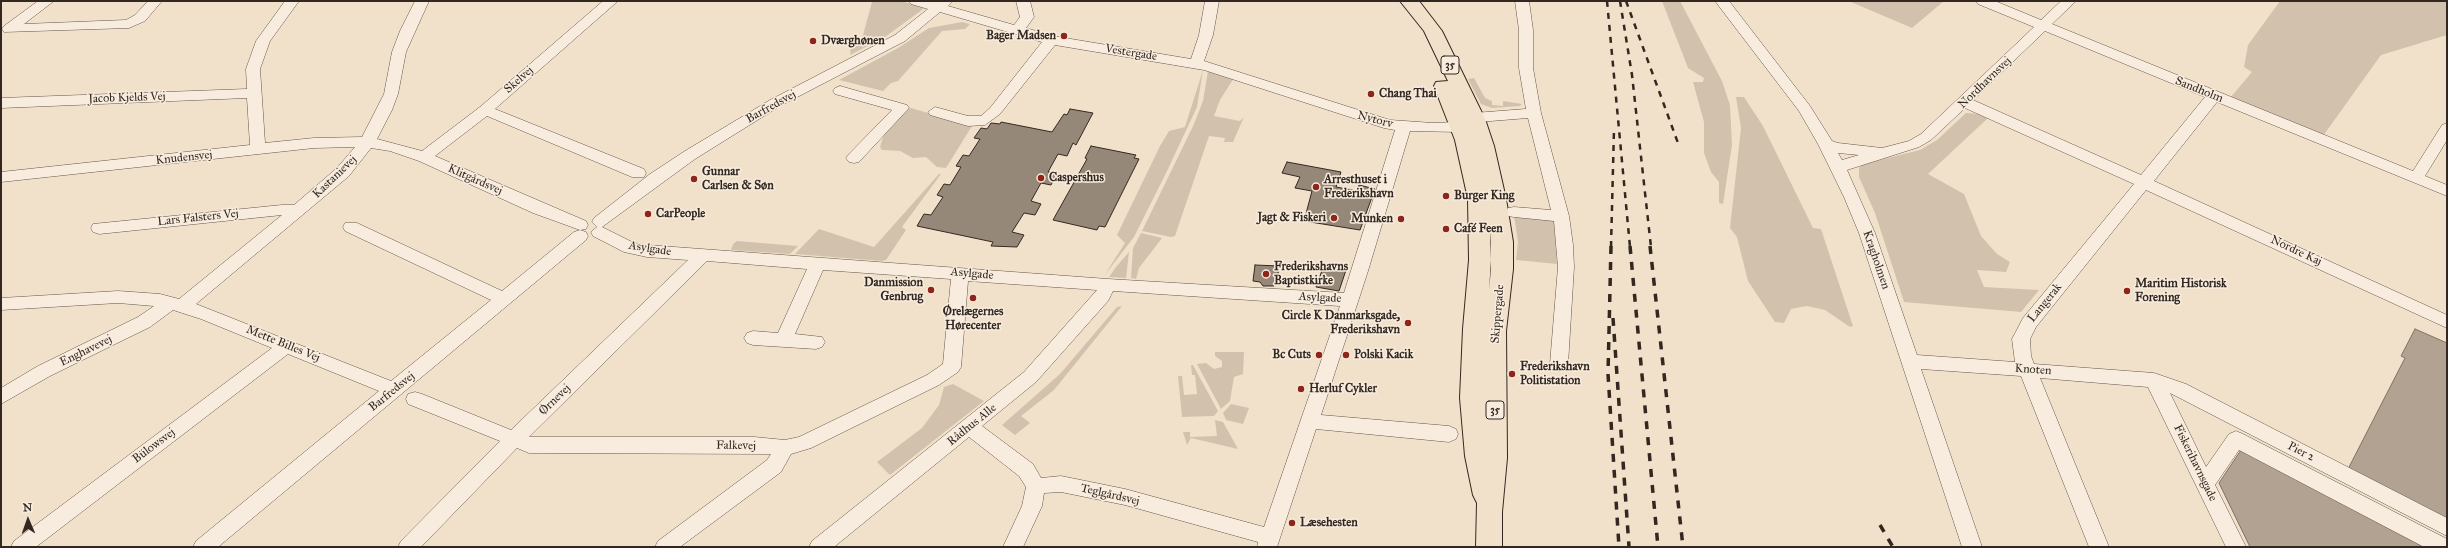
<!DOCTYPE html>
<meta charset="utf-8">
<style>
body{margin:0}
#map{position:relative;width:2448px;height:548px;overflow:hidden;background:#f2e1ca;font-family:"IM FELL Great Primer",serif}
canvas{display:block}
.frame{position:absolute;inset:0;border:2px solid #332821;pointer-events:none}
.north{position:absolute;left:8px;top:500px;width:40px;height:40px;-webkit-text-stroke:3px #f7ecdd;paint-order:stroke;rotate:358deg;font-size:11px;font-weight:700;line-height:16px;text-align:center;color:#332821}
.north::after{content:'';display:block;margin:auto;width:14px;height:18px;background:#332821;clip-path:polygon(50% 0,100% 100%,50% 72%,0 100%)}
</style>
<div id="map">
<canvas width="2448" height="548"></canvas>
<div class="frame"></div>
<div class="north">N</div>
</div>
<script>
const ctx = document.querySelector('canvas').getContext('2d');
ctx.lineJoin = 'round';
function paint(path, color) { ctx.fillStyle = color; ctx.fill(path, 'evenodd'); }
const shape = rows => new Path2D(rows.map(r => 'M' + r).join(''));
function trace(path, color, width, dash) { ctx.strokeStyle = color; ctx.lineWidth = width; ctx.lineCap = dash ? 'butt' : 'round'; ctx.setLineDash(dash || []); ctx.stroke(path); }
function label(font, color, halo, rows, align = 'center') {
  ctx.font = font + ' "IM FELL Great Primer",serif'; ctx.lineWidth = 3; ctx.setLineDash([]); ctx.textBaseline = 'middle'; ctx.strokeStyle = halo; ctx.fillStyle = color; for (const [text, x, y, turn = 0] of rows) {
    ctx.save(); ctx.translate(x, y); ctx.rotate((+turn || 0) * Math.PI / 180); ctx.textAlign = isNaN(turn) ? turn : align; if (halo) ctx.strokeText(text, 0, 0); ctx.fillText(text, 0, 0); ctx.restore();
  }
}
const green = shape([
 [865,1,900,1,926,7,885,37,850,55,851,46,860,46,872,2],
 [1662,1,1680,1,1722,81,1730,105,1732,145,1723,204,1719,203,1719,182,1711,172,1704,153,1704,122,1693,82,1703,82,1704,78,1688,68],
 [1852,1,1944,1,1912,28,1851,2],
 [2280,1,2447,1,2447,35,2381,55,2323,136,2230,98,2252,72,2244,67,2248,45],
 [962,22,970,24,965,29,942,31,898,81,891,83,883,91,839,80,898,48,929,28],
 [1203,70,1197,107,1168,169,1134,237,1104,276,1125,243,1117,235,1160,146,1169,131,1185,127],
 [1208,71,1234,78,1220,100,1214,116,1240,121,1244,117,1233,142,1224,142,1225,138,1209,136,1175,236,1171,237,1142,231,1194,124,1203,101],
 [1474,78,1485,98,1492,101,1492,105,1503,106,1503,101,1522,104,1520,106,1492,108,1481,104,1468,79],
 [1736,97,1744,97,1763,126,1813,228,1821,229,1853,326,1850,327,1825,310,1807,306,1791,309,1784,323,1775,322,1748,281,1737,237,1730,228,1741,128],
 [911,108,972,126,946,168,937,167,926,157,913,158,900,151,882,150,880,147,884,134,905,109],
 [1966,113,1979,114,1988,118,1928,174,1964,194,1981,236,1997,254,2010,262,2006,272,1977,270,1984,287,2039,290,2021,312,1904,302,1875,213,1859,177,1859,168,1863,164,1920,150,1937,140],
 [939,174,941,174,902,227,906,230,886,260,882,261,795,254,819,229,874,247],
 [1514,215,1554,219,1557,264,1516,260,1518,242],
 [1141,233,1162,238,1139,268,1136,279,1131,278,1133,248],
 [737,241,798,246,790,254,731,250,733,244],
 [1129,252,1126,278,1109,277,1116,267],
 [1122,306,1054,390,1021,416,1030,423,1015,435,1002,425,1060,374,1117,307],
 [1215,352,1244,352,1243,374,1234,377,1230,401,1221,409,1197,364,1206,363,1214,369,1222,367,1222,361,1215,356],
 [1191,365,1193,365,1218,411,1214,416,1182,417,1178,376,1182,376,1184,395,1197,394,1195,375,1192,375],
 [953,384,984,401,890,475,877,462,922,428,939,405,944,387],
 [1231,404,1249,408,1243,424,1226,420,1223,413],
 [1215,420,1223,422,1238,449,1191,438,1187,445,1183,432,1190,432,1190,437,1217,436]
]);
const water = shape([
 [2415,329,2447,343,2447,519,2348,469,2405,358,2401,356,2415,329],
 [2241,450,2424,547,2250,547,2219,483,2241,450]
]);
const building = shape([
 [1070,109,1093,113,1076,145,1073,143,1067,156,1058,154,1048,172,1057,173,1051,185,1041,183,1031,201,1041,204,1035,215,1024,213,1012,232,1024,235,1017,247,991,246,993,242,917,226,924,214,931,215,943,197,937,195,944,184,950,185,961,167,956,166,963,155,969,156,980,139,974,138,981,128,987,129,991,123,1000,124,1001,122,1052,132,1064,114,1067,115,1070,109],
 [1091,146,1136,155,1134,158,1139,159,1105,227,1099,226,1097,230,1053,220,1087,159,1085,158,1091,146],
 [1287,162,1341,172,1336,187,1357,191,1359,185,1375,189,1360,230,1304,221,1312,191,1295,188,1300,177,1282,173,1287,162],
 [1255,265,1279,266,1277,284,1274,284,1274,286,1263,286,1260,282,1253,281,1255,265],
 [1324,265,1346,270,1339,291,1316,287,1324,265]
]);
const minor = shape([
 [38,1,54,1,24,24,126,20,135,15,148,1,162,1,145,21,129,28,4,32,2,29,4,26,38,1],
 [285,1,299,1,270,41,260,69,265,143,314,138,362,137,384,94,392,52,400,31,415,1,429,1,406,52,398,94,392,110,377,139,422,151,480,107,603,1,618,1,495,109,644,169,646,173,644,177,632,177,487,116,435,156,586,221,588,225,586,229,580,230,586,232,588,236,586,240,218,547,193,547,196,541,379,391,288,354,36,547,11,547,14,541,272,348,201,319,173,310,150,327,50,376,1,404,1,388,38,366,138,317,154,306,118,303,1,310,1,298,118,291,160,294,179,299,282,215,99,234,93,232,91,228,93,224,282,205,294,205,337,168,355,147,314,148,1,182,1,172,250,145,247,98,1,108,1,98,247,89,246,69,256,41,285,1],
 [371,148,390,151,419,161,533,213,580,230,574,232,502,291,357,223,345,223,343,227,345,231,491,300,391,381,196,304,349,176,371,148],
 [909,1,953,1,948,6,1014,25,1020,17,1016,1,1030,1,1034,17,1026,28,1053,36,1191,59,1199,35,1205,1,1219,1,1213,35,1204,61,1390,120,1433,123,1456,122,1453,119,1461,114,1526,109,1519,68,1519,30,1515,1,1529,1,1533,30,1533,68,1541,113,1569,216,1573,245,1574,267,1568,364,1565,369,1559,371,1553,369,1550,364,1558,267,1554,221,1514,217,1508,216,1506,212,1508,208,1514,207,1551,210,1528,118,1478,122,1460,132,1410,131,1368,271,1321,415,1449,426,1456,429,1458,434,1456,439,1449,442,1316,429,1277,547,1257,547,1258,542,1125,505,1061,492,1044,493,1042,506,1023,547,1003,547,1022,506,1026,487,1019,476,969,437,834,547,809,547,812,541,1024,372,1097,290,968,281,961,367,958,372,939,385,811,448,791,454,781,472,680,547,655,547,658,541,767,460,771,454,529,453,517,448,421,547,398,547,401,541,500,441,408,404,406,399,408,394,415,392,422,394,511,430,688,260,647,257,624,252,593,236,591,232,597,227,592,222,594,218,650,174,685,151,770,100,895,35,928,9,911,4,909,1],
 [940,12,1042,42,990,108,981,116,968,116,935,107,928,112,930,115,968,126,985,125,1000,114,1055,45,1204,70,1384,128,1395,130,1344,293,1108,279,647,245,634,243,602,227,695,159,780,106,905,41,940,12],
 [707,261,807,269,778,333,753,331,747,333,744,338,747,343,753,345,816,349,822,347,825,342,822,337,795,334,823,270,951,279,943,364,927,375,799,437,785,440,754,437,529,437,707,261],
 [1113,291,1340,306,1264,527,1125,489,1061,476,1041,478,1033,464,982,426,1036,382,1108,301,1113,291],
 [1715,1,1729,1,1810,106,1832,141,1838,143,1882,148,1909,141,1921,134,2034,27,1978,4,1976,1,1995,1,2041,20,2061,1,2076,1,2052,24,2413,171,2442,125,2447,123,2447,140,2425,176,2447,185,2447,196,2217,102,2154,181,2447,315,2447,328,2146,190,2036,327,2030,339,2031,356,2034,364,2154,373,2186,384,2447,518,2447,536,2170,393,2206,467,2229,434,2236,431,2243,434,2447,539,2447,547,2424,547,2239,450,2215,485,2246,547,2226,547,2148,387,2040,378,2109,547,2089,547,2021,376,1921,369,1982,547,1962,547,1859,233,1844,197,1818,144,1799,111,1715,1],
 [2045,31,2205,97,2141,175,1973,100,2045,31],
 [1965,108,2134,184,2023,318,2012,339,2015,362,1917,355,1875,233,1847,170,1919,147,1931,140,1965,108],
 [1838,153,1859,155,1842,160,1838,153],
 [840,86,907,105,909,108,859,162,854,163,849,162,846,158,849,154,892,110,835,94,833,91,835,88,840,86]
]);
const major = shape([
 [1400,1,1419,1,1442,31,1485,119,1494,146,1506,199,1513,242,1513,269,1506,331,1507,458,1502,512,1502,547,1476,547,1477,503,1473,495,1465,456,1460,398,1463,329,1469,260,1468,199,1455,140,1434,86,1436,82,1448,81,1424,31,1400,1],
 [1490,230,1491,242,1491,269,1489,290,1491,260,1490,230]
]);
const railFar1 = shape([
 [1607,1,1630,247],
 [1620,1,1632,75,1651,247],
 [1626,1,1678,143],
 [1611,247,1614,129]
]);
const rail = shape([
 [1611,246,1608,374,1619,547],
 [1630,246,1658,547],
 [1650,246,1683,547],
 [1613,318,1629,547],
 [1880,525,1893,547]
]);
const markers = [
 [1064,36,4,"#8f2418"],
 [813,41,4,"#8f2418"],
 [1371,94,4,"#8f2418"],
 [1041,178,4,"#8f2418"],
 [694,179,4,"#8f2418"],
 [1316,187,4,"#8f2418"],
 [1446,196,4,"#8f2418"],
 [648,214,4,"#8f2418"],
 [1334,218,4,"#8f2418"],
 [1401,219,4,"#8f2418"],
 [1446,229,4,"#8f2418"],
 [1266,274,4,"#8f2418"],
 [931,290,4,"#8f2418"],
 [2127,291,4,"#8f2418"],
 [973,298,4,"#8f2418"],
 [1408,323,4,"#8f2418"],
 [1319,355,4,"#8f2418"],
 [1346,355,4,"#8f2418"],
 [1512,374,4,"#8f2418"],
 [1301,389,4,"#8f2418"],
 [1292,523,4,"#8f2418"]
];
const shields = [
 [1450,65,18],
 [1495,410,18]
];
const shieldNames = [
 ["35",1450,65],
 ["35",1495,410]
];
const poiNames = [
 ["Bager Madsen",1056,36,"right"],
 ["Dværghønen",821,41],
 ["Chang Thai",1379,94],
 ["Gunnar",702,172],
 ["Carlsen & Søn",702,186],
 ["Caspershus",1049,178],
 ["Arresthuset i",1324,180],
 ["Frederikshavn",1324,194],
 ["Burger King",1454,196],
 ["CarPeople",656,214],
 ["Jagt & Fiskeri",1326,218,"right"],
 ["Munken",1393,219,"right"],
 ["Café Feen",1454,229],
 ["Frederikshavns",1274,267],
 ["Baptistkirke",1274,281],
 ["Danmission",923,283,"right"],
 ["Genbrug",923,297,"right"],
 ["Maritim Historisk",2135,284],
 ["Forening",2135,298],
 ["Ørelægernes",973,312,"center"],
 ["Hørecenter",973,326,"center"],
 ["Circle K Danmarksgade,",1400,316,"right"],
 ["Frederikshavn",1400,330,"right"],
 ["Bc Cuts",1311,355,"right"],
 ["Polski Kacik",1354,355],
 ["Frederikshavn",1520,367],
 ["Politistation",1520,381],
 ["Herluf Cykler",1309,389],
 ["Læsehesten",1300,523]
];
const streetNames = [
 ["Vestergade",1131,53,9],
 ["Skelvej",519,80,-41],
 ["Nordhavnsvej",1985,83,-44],
 ["Sandholm",2199,90,22],
 ["Jacob Kjelds Vej",127,98,-2],
 ["Barfredsvej",771,107,-29],
 ["Nytorv",1375,120,15],
 ["Knudensvej",184,158,-6],
 ["Kastanievej",335,177,-44],
 ["Klitgårdsvej",475,180,24],
 ["Lars Falsters Vej",198,218,-6],
 ["Asylgade",650,249,9],
 ["Nordre Kaj",2296,251,25],
 ["Kragholmen",1876,260,71],
 ["Asylgade",972,274,5],
 ["Asylgade",1320,298,3],
 ["Langerak",2045,303,-51],
 ["Skippergade",1498,314,-85],
 ["Mette Billes Vej",283,344,22],
 ["Enghavevej",86,351,-26],
 ["Knoten",2033,370,4],
 ["Barfredsvej",392,392,-39],
 ["Ørnevej",555,400,-44],
 ["Rådhus Alle",972,425,-39],
 ["Bülowsvej",154,446,-37],
 ["Falkevej",736,446,1],
 ["Pier 2",2301,452,27],
 ["Fiskerihavnsgade",2195,463,64],
 ["Teglgårdsvej",1110,495,13]
];
paint(green, '#d2c2ad');
paint(water, '#b1a291');
trace(water, '#7f7164', 1);
paint(building, '#968879');
trace(building, '#332821', 1);
trace(minor, '#63564b', 1);
trace(major, '#332821', 2);
paint(minor, '#f7ecdd');
paint(major, '#f2e1ca');
trace(railFar1, '#332821', 2.5, [6, 6]);
trace(rail, '#332821', 3.5, [8, 8]);
for (const [x, y, r, color] of markers) { const dot = new Path2D(); dot.arc(x, y, r, 0, 2 * Math.PI); ctx.fillStyle = color; ctx.fill(dot); trace(dot, '#f7ecdd', 1.5); }
for (const [x, y, w] of shields) { const box = new Path2D(); box.roundRect(x - w / 2, y - 9, w, 18, 3); ctx.fillStyle = '#f7ecdd'; ctx.fill(box); trace(box, '#332821', 1); }
label('bold 11px', '#332821', null, shieldNames);
label('bold 12px', '#332821', '#f7ecdd', poiNames, 'left');
label('12px', '#332821', '#f7ecdd', streetNames);
</script>
